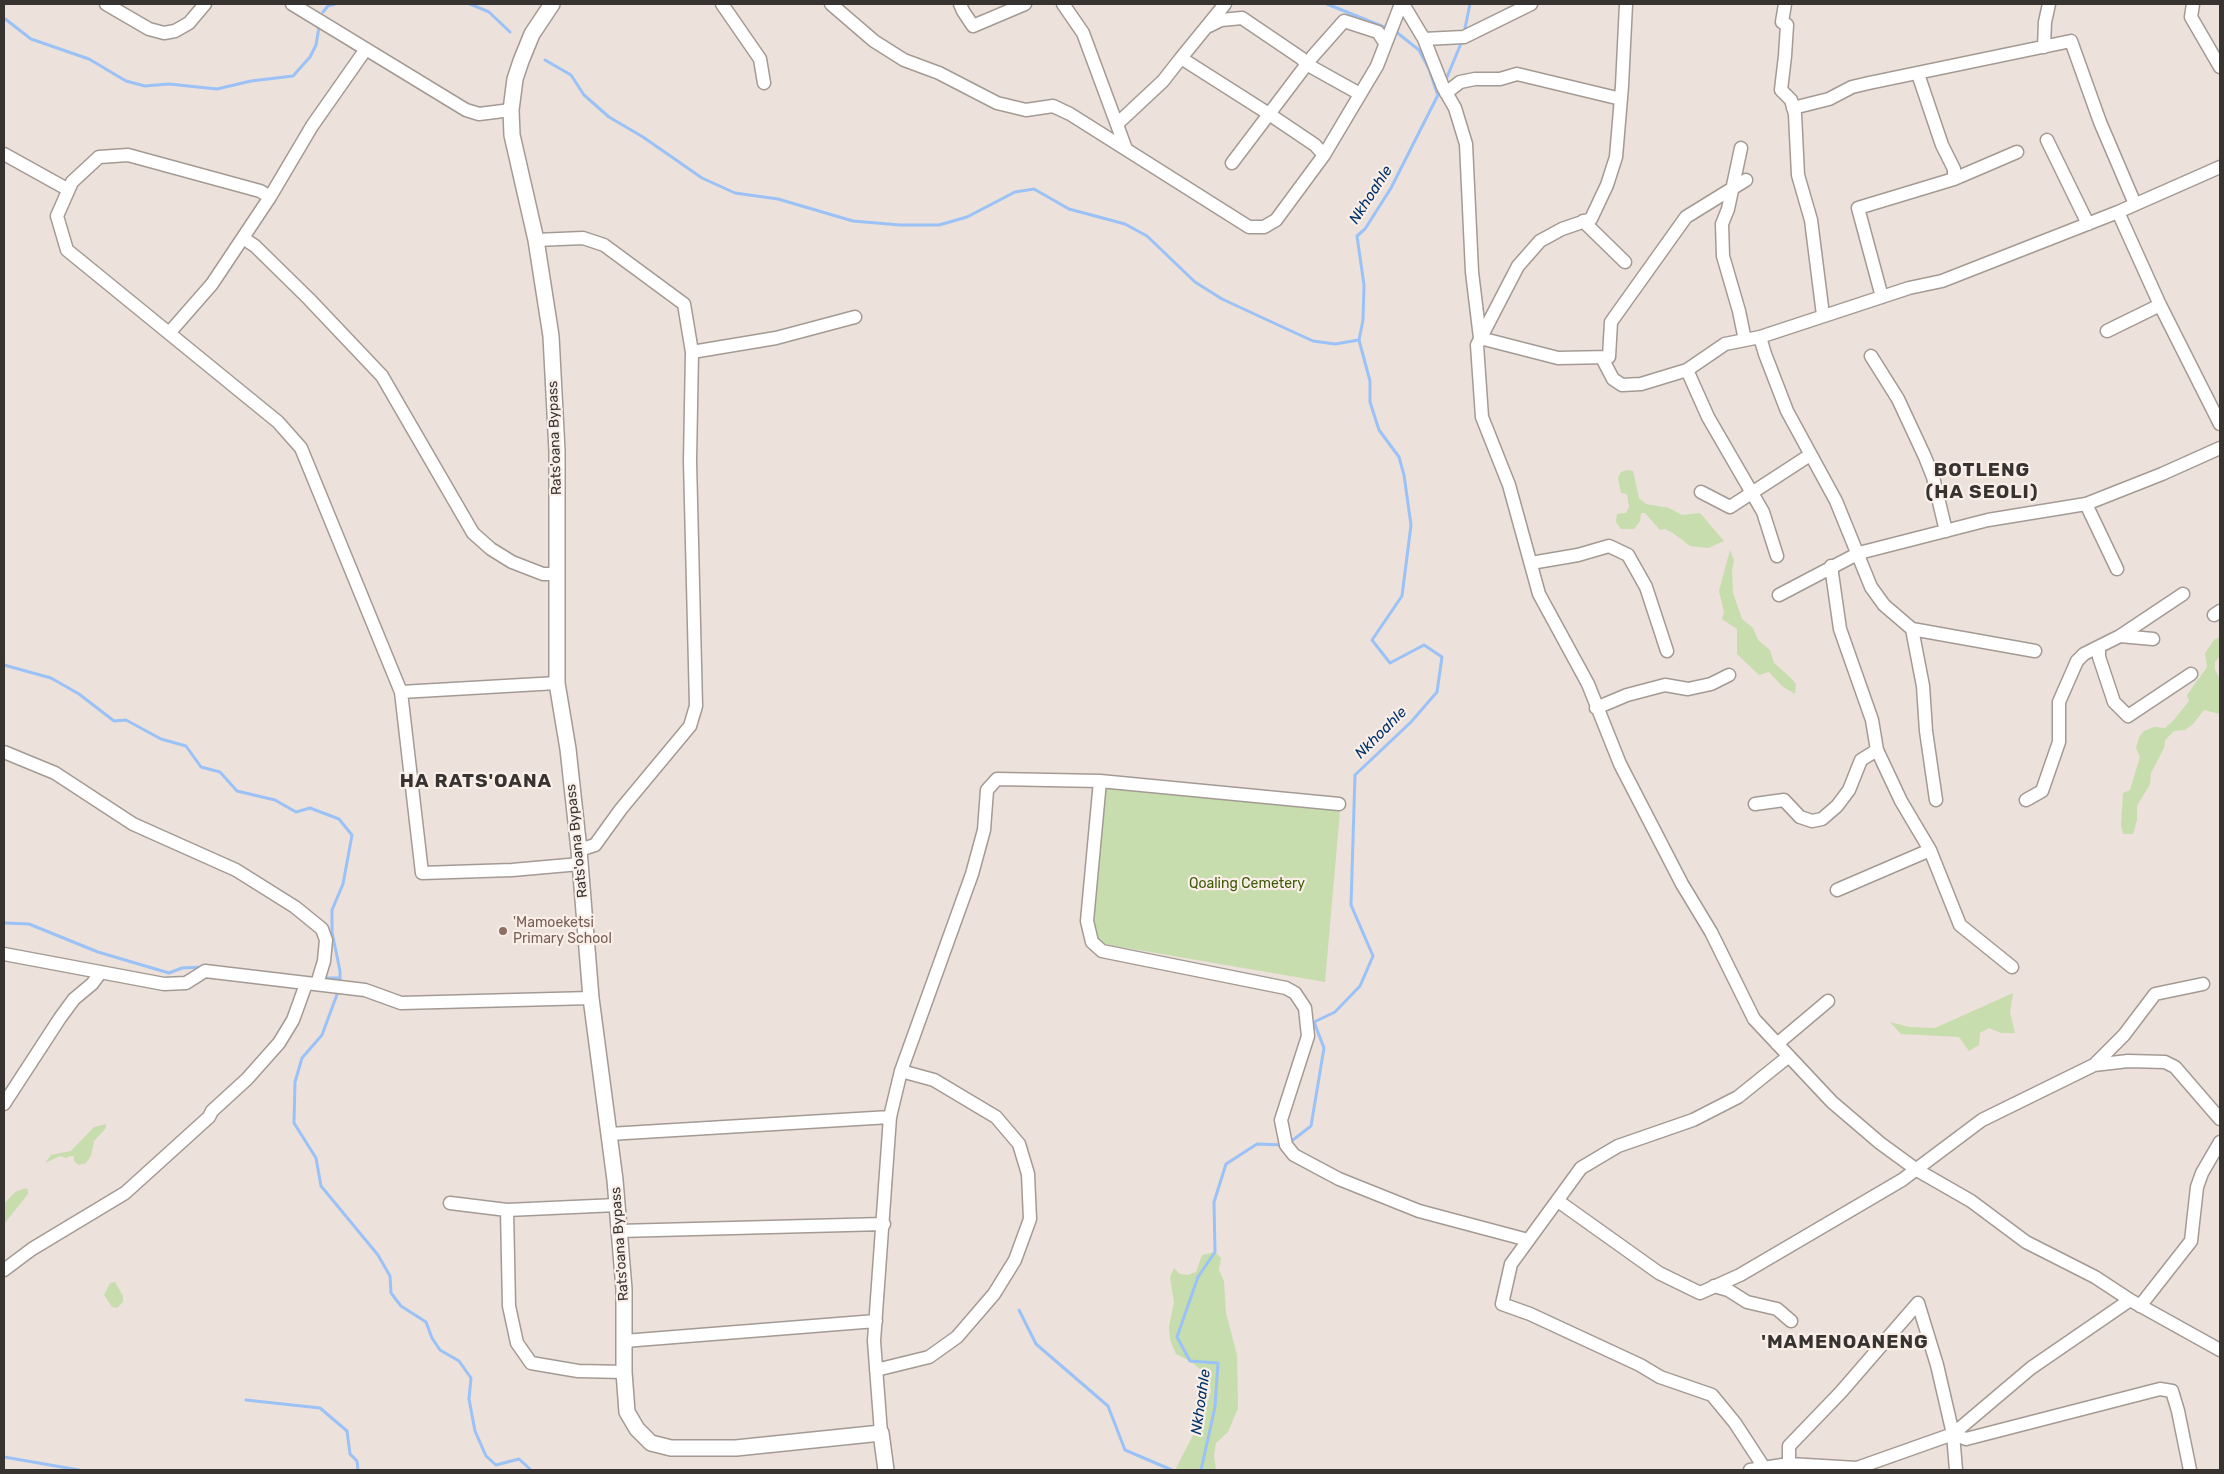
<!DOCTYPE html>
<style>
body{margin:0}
#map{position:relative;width:2224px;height:1474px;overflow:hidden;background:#ece1db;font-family:Rubik,sans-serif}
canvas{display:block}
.frame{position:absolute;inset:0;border:5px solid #373331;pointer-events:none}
</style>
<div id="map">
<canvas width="2224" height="1474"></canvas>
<div class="frame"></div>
</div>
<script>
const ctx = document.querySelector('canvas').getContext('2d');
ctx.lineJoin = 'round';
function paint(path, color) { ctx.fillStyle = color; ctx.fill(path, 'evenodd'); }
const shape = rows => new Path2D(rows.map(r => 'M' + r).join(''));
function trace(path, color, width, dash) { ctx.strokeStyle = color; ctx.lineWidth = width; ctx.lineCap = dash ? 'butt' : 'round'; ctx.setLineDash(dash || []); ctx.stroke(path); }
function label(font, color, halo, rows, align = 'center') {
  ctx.font = font + ' Rubik,sans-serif'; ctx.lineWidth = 4.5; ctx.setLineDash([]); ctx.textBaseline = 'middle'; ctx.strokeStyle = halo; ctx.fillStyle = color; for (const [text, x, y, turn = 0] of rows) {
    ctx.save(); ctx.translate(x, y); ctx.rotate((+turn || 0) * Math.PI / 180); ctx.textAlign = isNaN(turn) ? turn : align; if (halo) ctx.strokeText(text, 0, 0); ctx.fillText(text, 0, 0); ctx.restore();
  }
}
const green = shape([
 [1627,470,1633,471,1639,498,1646,504,1669,508,1682,515,1700,513,1724,541,1708,548,1690,546,1673,533,1665,529,1660,530,1645,513,1641,513,1640,521,1634,529,1621,529,1616,522,1617,514,1626,513,1629,507,1627,494,1621,493,1618,478,1621,472],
 [1730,550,1734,560,1732,571,1733,593,1742,619,1753,628,1758,640,1770,650,1774,663,1791,678,1796,684,1795,694,1782,686,1769,672,1759,675,1737,654,1737,629,1722,619,1724,612,1719,591],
 [2220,637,2220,656,2215,662,2215,670,2220,679,2220,714,2204,710,2193,724,2185,730,2174,731,2165,740,2164,748,2151,773,2150,784,2137,806,2137,820,2133,834,2123,834,2121,825,2123,793,2130,790,2140,757,2136,748,2139,737,2144,731,2154,727,2165,728,2173,721,2189,701,2187,695,2207,667,2205,653,2214,640],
 [1100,781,1340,811,1325,982,1092,942],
 [2013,993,2010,1013,2015,1033,2001,1033,1989,1028,1980,1033,1979,1045,1969,1051,1959,1037,1901,1034,1890,1022,1909,1027,1935,1028],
 [106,1124,106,1128,94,1141,91,1156,86,1163,79,1165,74,1161,74,1156,70,1156,66,1158,60,1156,45,1163,51,1155,71,1151,94,1127],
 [26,1188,28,1190,28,1194,4,1224,5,1203,15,1192],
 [1215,1252,1221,1258,1219,1270,1224,1281,1226,1313,1237,1355,1238,1408,1228,1432,1216,1443,1214,1456,1216,1470,1175,1470,1203,1416,1211,1391,1209,1376,1190,1361,1176,1354,1170,1340,1169,1327,1174,1302,1170,1277,1174,1268,1180,1274,1188,1275,1196,1272,1202,1255],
 [115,1282,123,1296,123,1302,117,1308,112,1307,104,1295,110,1283]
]);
const stream = shape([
 [470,4,489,12,510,32],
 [1327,4,1389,29],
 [323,12,328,6,335,4],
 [4,18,31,39,89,59,126,81,145,86,169,84,217,89,251,81,293,76,310,57,316,45,319,27],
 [1395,31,1419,50,1429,69,1437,93],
 [1464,33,1470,4],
 [545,60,571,75,584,95,609,117,643,137,702,178,735,193,778,199,853,221,900,225,939,225,967,217,1015,192,1034,189,1069,209,1125,224,1147,236,1195,282,1222,299,1289,330,1313,341,1335,344,1359,340],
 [1445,82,1462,41],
 [4,665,51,678,79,694,114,721,126,720,161,739,186,746,201,767,220,772,237,791,275,800,296,812,310,808,339,819,352,835,343,884,332,910,332,932,340,971,340,983],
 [4,923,29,924,98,952,169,973,182,968,203,967],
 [323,978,340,978],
 [339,989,322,1035,302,1058,295,1082,294,1123,316,1158,321,1186,378,1255,390,1276,391,1293,401,1306,426,1322,432,1338,440,1350,459,1361,471,1378,469,1399,475,1431,486,1456,496,1465,519,1459,531,1470],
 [1289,1143,1311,1126,1324,1048,1314,1022,1335,1012,1360,986,1373,956,1351,905,1355,775,1411,722,1437,692,1442,657,1424,645,1390,663,1372,640,1402,596,1411,525,1404,475,1399,457,1379,430,1370,402,1370,381,1359,340,1363,320,1364,285,1357,236,1365,229,1391,188,1441,89],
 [1019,1310,1036,1344,1108,1406,1125,1450,1172,1470],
 [246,1400,320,1408,347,1431,350,1454,357,1461,358,1470],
 [4,1457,79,1470],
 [1201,1470,1215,1407,1218,1363,1190,1361,1177,1337,1198,1277,1215,1252,1214,1202,1226,1164,1257,1144,1284,1145]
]);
const minor = shape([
 [106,4,149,29,164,33,175,31,189,23,205,4],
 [292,4,466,110,479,114,511,110],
 [722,4,760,59,764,83],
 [831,4,874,41,904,60,939,73,997,103,1026,110,1053,106,1070,114,1249,227,1264,227,1276,220,1324,155,1377,66,1401,4],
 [960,4,963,11,973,26,1025,4],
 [1063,4,1083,33,1126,149],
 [1403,4,1424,39,1443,87,1455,108,1466,144,1472,272,1480,338,1558,358,1609,357,1611,322,1686,217,1746,180],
 [1626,4,1622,86,1616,157,1607,185,1591,219,1562,229,1540,241,1518,266,1477,345,1482,417,1509,485,1539,594,1588,684,1620,764,1682,884,1711,932,1754,1019,1832,1102,1880,1143,1917,1170,1971,1201,2026,1242,2095,1277,2130,1300,2220,1350],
 [1785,4,1782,22,1787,25,1785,56,1781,90,1791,100,1795,114,1798,175,1811,220,1823,315],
 [2193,4,2191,17,2220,67],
 [1209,26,1221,20,1242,18,1301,58,1308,65,1360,94],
 [1424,39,1464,37,1531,4],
 [2044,47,2045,22,2049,4],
 [1181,58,1225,4],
 [1446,93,1460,82,1475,79,1500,79,1517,74,1621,99],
 [1793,108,1829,99,1852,87,1869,83,2071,41,2100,122,2135,204],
 [1117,124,1163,81,1181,58,1269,114,1315,145,1324,155],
 [2047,140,2088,224],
 [1741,148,1728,209,1722,224,1723,256,1739,311,1745,340],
 [4,154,67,189],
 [1232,163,1313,56,1344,21,1378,32,1385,43],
 [2220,167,2118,212,2160,305,2220,424],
 [1954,179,2017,152],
 [270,197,260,191,128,155,99,157,72,182,57,216,67,250,278,422,301,448,401,692,422,873,512,870,580,864],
 [1583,221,1625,262],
 [243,238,255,246,309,299,382,376,473,533,491,549,512,562,543,574,556,574],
 [536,240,583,238,604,245,684,304,692,352,690,461,696,706,690,726,621,809,595,845,579,850],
 [1882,297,1858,208,1954,179,1954,169,1942,145,1918,74],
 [2107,331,2160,305],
 [170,332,212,284,270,197,312,126,366,49],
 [1760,337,1765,354,1787,411,1836,501,1871,587,1884,605,1912,629,1923,686,1926,731,1936,800],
 [692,352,776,338,855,317],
 [1871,356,1898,399,1925,457,1933,477,1946,531],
 [1602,358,1613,379,1622,385,1641,384,1687,370],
 [1701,492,1730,507,1810,455],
 [2086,504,2117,569],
 [1777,556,1763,512,1708,417,1687,370,1725,344,1760,337,1909,288,1942,281,2118,212],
 [1531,563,1578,555,1609,546,1628,555,1646,587,1667,651],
 [1831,566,1840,629,1872,720,1877,750,1901,801,1930,850,1960,925,2012,967],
 [1779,595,1859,553,1988,520,2086,504,2162,474,2220,448],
 [2214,615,2220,611],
 [1912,629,2035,651],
 [2120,636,2183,594],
 [2099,648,2099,657,2114,702,2128,716,2191,674],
 [401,692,557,683],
 [1596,708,1627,695,1665,685,1688,689,1711,684,1729,675],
 [4,752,55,773,133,824,236,870,295,907,322,929,326,940,324,961,317,984],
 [1100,781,1087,921,1092,942,1102,951,1286,988,1295,993,1305,1008,1308,1036,1281,1120,1286,1145,1294,1155,1339,1179,1419,1211,1528,1240],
 [2026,800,2042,791,2059,742,2059,702,2077,661,2084,654,2120,636,2153,639],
 [1755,804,1784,800,1800,817,1812,821,1822,819,1837,806,1849,790,1861,760,1877,750],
 [1837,890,1930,850],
 [4,954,164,984,186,983,205,971,365,990,401,1003,591,998],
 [1777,1044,1828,1001],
 [2094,1065,2124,1035,2155,994,2203,984],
 [4,1104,60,1018,74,999,92,984,101,972],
 [609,1134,890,1117],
 [1558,1201,1659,1273,1700,1293,1740,1275,1902,1180,1982,1120,2094,1065,2128,1061,2165,1062,2175,1067,2220,1119],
 [450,1203,507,1210,617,1205],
 [507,1210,509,1306,517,1343,531,1363,578,1371,624,1372],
 [619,1231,884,1224],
 [4,1270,32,1249,125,1193,209,1117,212,1111,247,1079,279,1043,293,1020,306,984],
 [1714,1286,1728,1290,1747,1302,1777,1309,1791,1321],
 [1918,1303,1937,1365,1953,1434,1956,1470],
 [2140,1306,2191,1241,2197,1187,2202,1173,2220,1142],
 [624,1341,876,1321],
 [876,1370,929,1357,957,1337,994,1294,1015,1260,1030,1219,1028,1174,1019,1144,996,1117,934,1080,901,1071],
 [881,1433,874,1341,890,1117,901,1071,972,874,984,830,987,790,997,779,1100,781,1339,804],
 [1953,1434,1966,1439,2160,1389,2172,1391,2178,1411,2190,1470],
 [1789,1464,1789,1446,1841,1392,1918,1303],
 [1765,1469,1735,1423,1712,1395,1660,1377,1640,1365,1530,1314,1502,1304,1511,1264,1581,1168,1618,1146,1693,1120,1738,1097,1789,1056],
 [1750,1470,1789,1464,1857,1468,1953,1434,2031,1368,2130,1300]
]);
const tertiary = shape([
 [552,4,532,34,521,61,515,79,511,110,512,135,536,240,551,336,557,451,557,683,568,749,579,850,591,998,615,1180,624,1289,624,1372,627,1412,637,1429,651,1443,671,1448,736,1448,881,1433,886,1470]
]);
const markers = [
 [503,931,5,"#8d6e63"]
];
const streetNames = [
 ["Rats'oana Bypass",555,438,-92],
 ["Rats'oana Bypass",577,841,-96],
 ["Rats'oana Bypass",620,1244,-94]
];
const parkNames = [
 ["Qoaling Cemetery",1247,884]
];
const educationNames = [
 ["'Mamoeketsi",513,923],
 ["Primary School",513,939]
];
const waterNames = [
 ["Nkhoahle",1371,195,-57],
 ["Nkhoahle",1381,733,-45],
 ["Nkhoahle",1201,1402,-82]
];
const districtNames = [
 ["BOTLENG",1982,471],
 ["(HA SEOLI)",1982,493],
 ["HA RATS'OANA",476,782],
 ["'MAMENOANENG",1845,1343]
];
paint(green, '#c7ddad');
trace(stream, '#9bc2f6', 3);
trace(minor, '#a49a94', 15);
trace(tertiary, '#a49a94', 18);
trace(minor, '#fff', 12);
trace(tertiary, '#fff', 15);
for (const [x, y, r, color] of markers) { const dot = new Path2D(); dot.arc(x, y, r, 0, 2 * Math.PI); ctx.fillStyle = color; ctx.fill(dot); trace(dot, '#f9efe8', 2); }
label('14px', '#373331', '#f9efe8', streetNames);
label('14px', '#3e5a06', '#f9efe8', parkNames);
label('14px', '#785e54', '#f9efe8', educationNames, 'left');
label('italic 15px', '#00326a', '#f9efe8', waterNames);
ctx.letterSpacing = '1px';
label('bold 19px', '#373331', '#f9efe8', districtNames);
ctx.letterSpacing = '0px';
</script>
